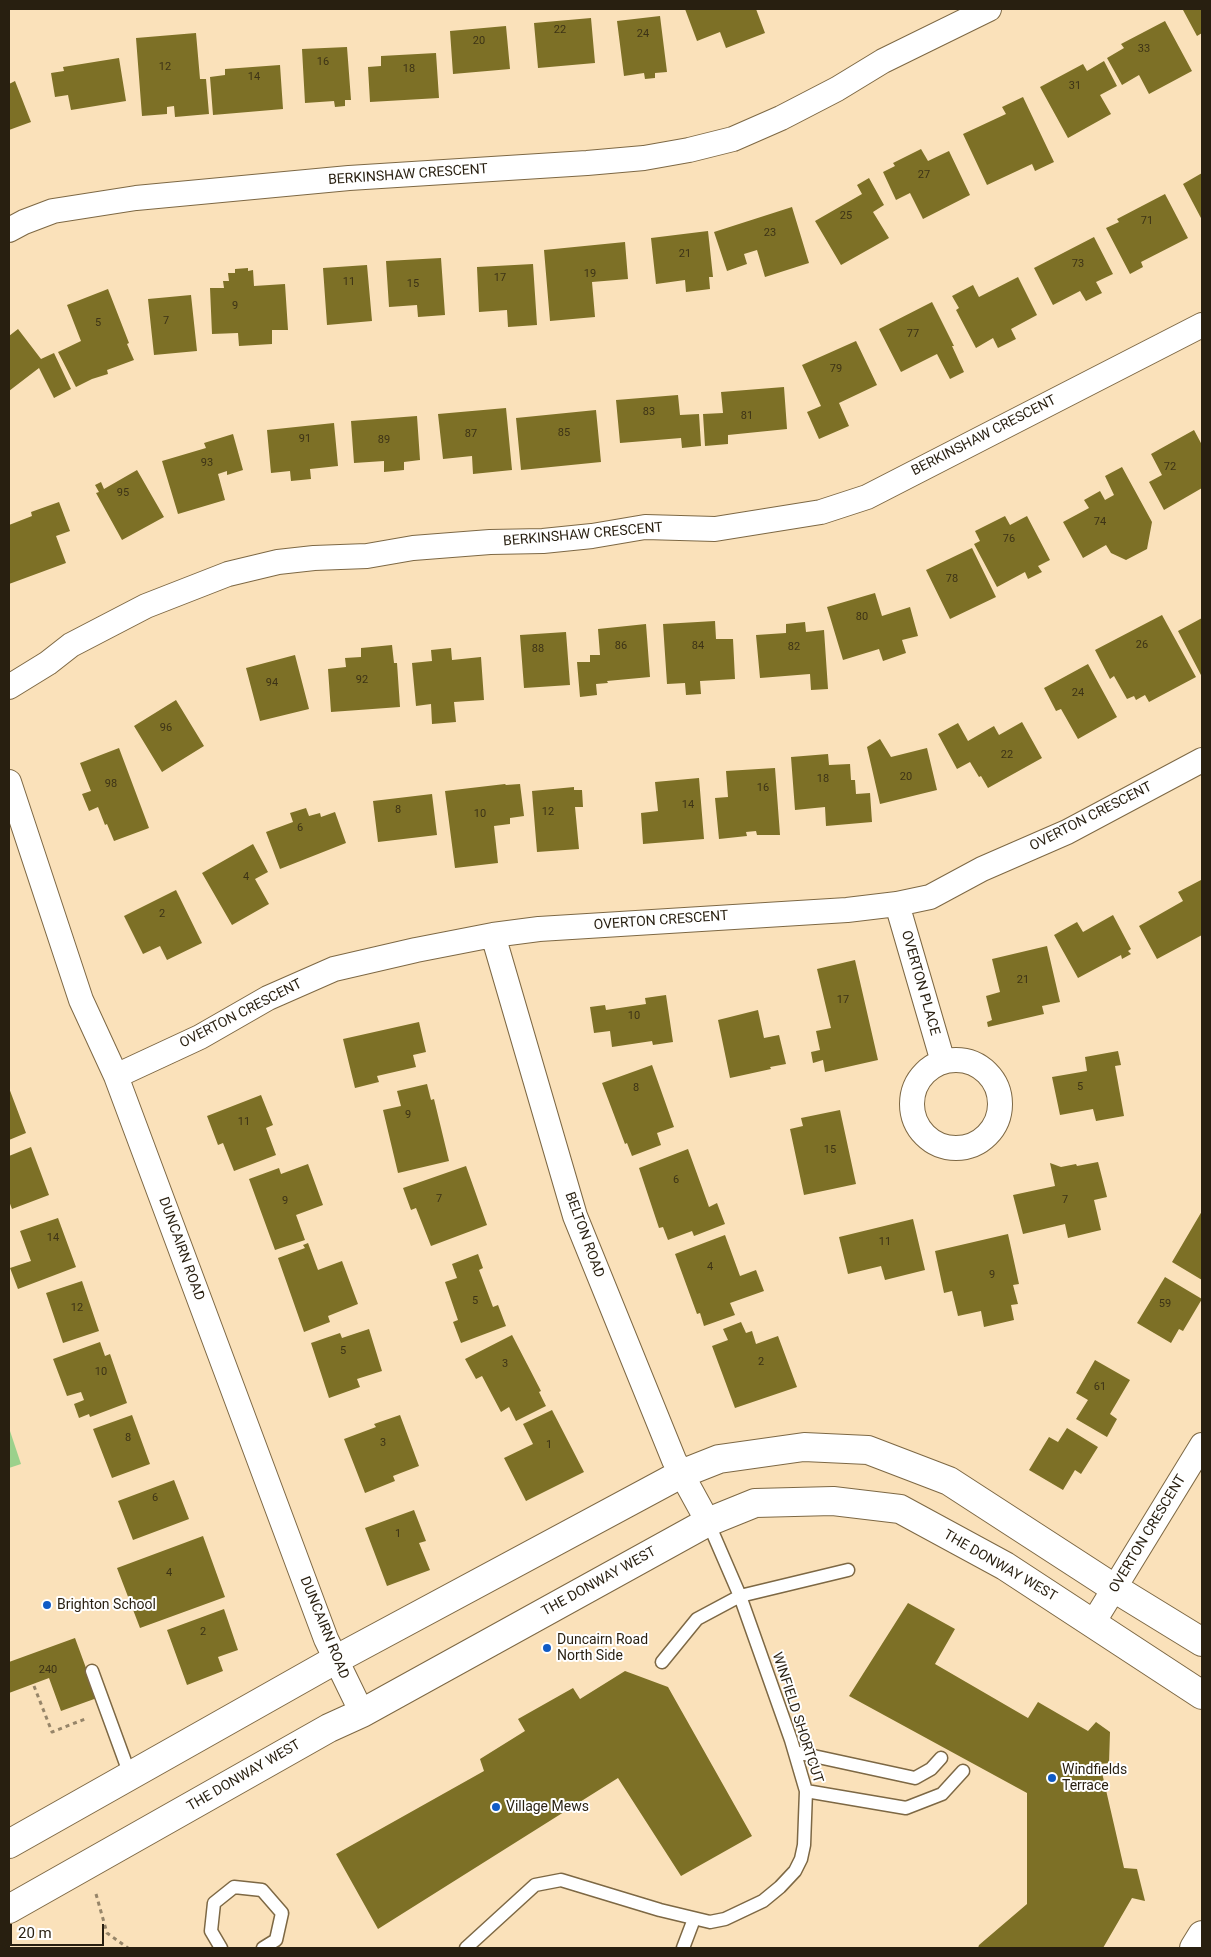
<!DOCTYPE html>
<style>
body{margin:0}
#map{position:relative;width:1211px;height:1957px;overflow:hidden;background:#fae1ba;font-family:Roboto,sans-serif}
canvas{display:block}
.frame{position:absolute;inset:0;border:10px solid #281f10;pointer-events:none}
.scale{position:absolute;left:10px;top:1924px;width:94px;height:22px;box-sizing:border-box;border:2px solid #281f10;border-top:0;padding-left:6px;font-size:15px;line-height:18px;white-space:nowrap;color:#281f10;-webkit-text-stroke:4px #fff;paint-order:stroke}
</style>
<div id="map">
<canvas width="1211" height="1957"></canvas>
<div class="frame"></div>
<div class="scale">20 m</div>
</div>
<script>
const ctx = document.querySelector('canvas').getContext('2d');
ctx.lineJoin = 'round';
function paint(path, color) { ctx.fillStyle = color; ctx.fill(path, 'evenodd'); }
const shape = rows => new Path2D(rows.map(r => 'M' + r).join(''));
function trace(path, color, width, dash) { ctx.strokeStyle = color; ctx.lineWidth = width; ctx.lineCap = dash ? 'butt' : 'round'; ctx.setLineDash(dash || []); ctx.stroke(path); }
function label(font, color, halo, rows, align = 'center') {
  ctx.font = font + ' Roboto,sans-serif'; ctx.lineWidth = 4; ctx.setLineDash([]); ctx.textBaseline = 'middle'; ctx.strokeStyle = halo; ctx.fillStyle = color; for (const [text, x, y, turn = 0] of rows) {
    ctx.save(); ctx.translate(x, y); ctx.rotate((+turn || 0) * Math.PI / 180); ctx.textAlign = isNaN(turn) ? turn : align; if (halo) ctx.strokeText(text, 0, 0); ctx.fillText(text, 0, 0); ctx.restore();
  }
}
const green = shape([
 [9,1428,21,1464,9,1468]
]);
const building = shape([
 [685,9,756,9,765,33,726,48,720,32,697,41],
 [1185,9,1201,9,1202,33,1197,36,1183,10],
 [660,16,667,72,655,73,655,78,645,79,644,73,624,76,617,21],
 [591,18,595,63,538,68,534,23],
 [1165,21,1192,71,1149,94,1139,75,1122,85,1107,58,1124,48,1121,44],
 [506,26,510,69,453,74,450,31],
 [196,33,200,79,206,79,209,114,175,117,174,106,167,107,167,114,142,116,136,38],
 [347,47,351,100,345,100,345,106,335,107,334,101,305,103,302,49],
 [436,53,439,98,370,102,368,67,381,66,381,56],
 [119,58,126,101,71,110,68,95,55,97,51,73,64,71,63,67],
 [1104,61,1117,86,1100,95,1111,114,1068,138,1040,87,1083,64,1087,71],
 [280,65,283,109,213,115,210,77,225,75,225,69],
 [15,81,31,122,9,130,9,84],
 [1023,97,1054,162,1035,171,1032,164,987,185,963,134,1006,114,1002,107],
 [921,149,928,161,949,151,970,195,923,219,910,193,896,200,883,172,895,166,893,163],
 [1202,173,1202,220,1183,184],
 [869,178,884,205,873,212,889,238,841,265,815,221,862,194,857,185],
 [1165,194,1188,238,1141,262,1143,267,1130,274,1106,228,1119,222,1117,219],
 [792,207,809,263,765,277,757,250,744,254,747,264,727,271,714,232],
 [708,231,713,277,709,277,710,289,686,292,685,280,656,284,651,238],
 [1094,237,1113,274,1096,282,1102,293,1086,301,1080,291,1053,305,1034,268],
 [625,242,628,279,592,282,595,317,550,321,544,250],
 [441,258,445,315,418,317,417,305,389,307,386,261],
 [533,264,537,325,508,327,507,310,479,312,477,267],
 [367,265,372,321,327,325,323,268],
 [248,268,248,271,253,270,254,286,285,284,288,330,272,330,272,344,239,346,238,333,212,334,210,288,224,288,223,281,229,281,228,273,235,273,235,269],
 [1018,277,1037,315,1011,329,1016,339,998,348,993,338,976,348,956,310,959,308,952,296,973,285,979,297],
 [108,289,129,343,127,344,134,360,107,370,108,374,92,379,76,387,58,352,81,341,67,305],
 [191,295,197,351,154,355,148,299],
 [932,302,954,346,952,346,964,372,950,379,937,354,901,372,879,329],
 [18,329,41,359,54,353,71,389,54,398,39,368,9,391,9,336],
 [856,341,877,385,839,403,849,426,819,439,807,412,821,406,802,365],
 [784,387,787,429,728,435,728,444,705,446,703,414,723,413,721,392],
 [678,395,680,415,699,414,701,446,682,448,681,438,620,443,616,400],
 [506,408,512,470,473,474,472,456,443,459,438,414],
 [596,410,601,462,521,470,516,418],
 [417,416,420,460,404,462,404,470,384,472,384,461,354,463,351,421],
 [334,423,338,466,310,469,311,479,291,481,290,471,271,473,267,430],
 [1194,430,1202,445,1202,488,1164,510,1149,482,1162,475,1151,454],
 [233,434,243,470,227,475,227,471,218,474,225,500,178,514,162,461,206,448,204,443],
 [1122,467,1152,522,1147,549,1126,560,1111,553,1106,545,1083,558,1063,522,1089,508,1084,500,1100,491,1105,500,1114,495,1105,476],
 [137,470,164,517,122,540,96,493,99,492,95,485,101,482,104,489],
 [59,502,70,531,56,536,66,563,9,584,9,525,32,516,31,512],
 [1005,516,1010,525,1027,516,1050,560,1038,566,1042,572,1028,579,1025,572,997,587,974,544,980,541,975,531],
 [972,548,996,597,950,619,926,570],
 [875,593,882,616,910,607,918,636,902,640,906,653,883,661,879,649,843,660,827,607],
 [1162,615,1196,677,1149,702,1145,695,1136,700,1134,696,1127,699,1114,676,1110,679,1095,650],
 [1202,618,1202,677,1178,631],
 [715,621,716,639,733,639,735,679,700,681,701,694,686,695,685,683,667,684,663,624],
 [805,622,806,632,824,630,828,689,811,690,810,674,760,678,756,635,786,633,786,624],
 [646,624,650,677,607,681,608,683,596,684,597,695,580,697,577,662,590,662,590,655,600,655,598,629],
 [566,632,570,685,524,688,520,635],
 [392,645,394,663,397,663,400,707,331,712,328,669,346,667,345,658,361,657,361,648],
 [451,648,452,660,481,657,484,700,454,702,456,722,432,724,431,704,416,706,412,663,432,661,431,650],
 [295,655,309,709,260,721,246,668],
 [1088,664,1117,717,1078,739,1061,709,1056,711,1044,688],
 [176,700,204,746,162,772,134,726],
 [1022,722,1042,758,988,788,981,776,979,777,970,762,957,769,938,734,958,723,968,741,994,726,999,735],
 [880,739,891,757,927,748,937,790,880,804,867,747],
 [119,748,149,828,114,841,107,824,105,825,98,807,89,811,82,794,91,791,80,763],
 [828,754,829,765,850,764,851,780,855,780,856,794,870,793,872,822,826,826,825,807,795,810,791,757],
 [775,768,780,835,757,835,756,831,746,832,747,836,719,839,715,798,728,797,726,771],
 [699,778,704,839,643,844,641,813,658,811,655,782],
 [505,784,506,785,520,784,524,816,510,818,510,824,494,826,498,863,455,868,445,791],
 [574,787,574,790,582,790,583,807,575,807,579,849,537,852,532,791],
 [432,794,437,835,378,842,373,801],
 [306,808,309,816,320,813,321,817,335,812,346,843,280,869,266,832,293,822,290,813],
 [253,844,268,872,255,879,269,904,232,925,202,873],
 [1201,880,1202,935,1157,959,1139,926,1183,901,1178,892],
 [176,890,202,943,167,960,160,946,143,954,124,916],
 [1113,915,1131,949,1128,951,1131,954,1122,959,1121,955,1078,978,1054,935,1077,922,1083,932],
 [1047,946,1060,1002,1042,1006,1044,1014,988,1027,987,1022,992,1020,986,996,1000,992,992,959],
 [855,960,878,1060,825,1072,823,1060,813,1063,811,1052,820,1050,816,1031,831,1028,817,969],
 [666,995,673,1042,653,1045,652,1041,612,1047,610,1031,594,1033,590,1007,605,1005,606,1010,646,1004,645,998],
 [758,1010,764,1038,779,1035,786,1064,770,1067,771,1069,730,1078,718,1020],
 [419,1022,426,1052,413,1055,416,1067,377,1076,379,1082,355,1088,343,1039],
 [1118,1051,1121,1065,1115,1066,1124,1116,1096,1121,1093,1109,1060,1115,1052,1077,1087,1071,1085,1057],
 [652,1065,674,1127,657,1133,661,1145,632,1156,627,1143,625,1144,602,1083],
 [427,1084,431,1100,434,1099,449,1161,398,1173,383,1110,401,1106,397,1091],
 [9,1088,26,1133,9,1140],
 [261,1095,273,1125,266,1128,276,1155,234,1171,223,1143,218,1145,207,1116],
 [840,1110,856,1184,804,1195,790,1129,803,1126,801,1118],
 [31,1147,49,1195,12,1209,9,1201,9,1156],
 [688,1149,709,1207,717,1203,725,1224,694,1236,692,1231,668,1240,663,1227,659,1228,639,1168],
 [1098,1162,1107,1197,1094,1200,1101,1230,1068,1238,1065,1224,1023,1234,1013,1195,1055,1186,1050,1163,1061,1167,1076,1164,1077,1166],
 [308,1164,323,1205,296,1215,305,1240,275,1250,249,1179,279,1168,281,1174],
 [466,1166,487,1225,431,1246,416,1208,411,1210,403,1188],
 [1202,1211,1202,1280,1172,1262],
 [58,1218,76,1267,18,1289,10,1268,31,1261,20,1231],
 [913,1219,925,1270,885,1280,881,1266,848,1274,839,1237],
 [1008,1234,1019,1284,1013,1285,1018,1304,1011,1305,1014,1320,984,1327,981,1311,958,1316,952,1291,944,1293,935,1251],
 [725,1235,740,1276,756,1270,764,1291,730,1303,735,1315,704,1326,700,1313,697,1314,675,1254],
 [308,1243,318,1270,342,1261,358,1304,328,1316,330,1322,304,1332,278,1258,305,1248,303,1245],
 [478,1254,483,1268,479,1270,493,1307,498,1305,506,1326,461,1343,453,1322,458,1320,445,1282,457,1278,452,1264],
 [1165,1277,1202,1299,1183,1331,1179,1329,1171,1343,1137,1323],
 [82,1281,99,1331,63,1343,46,1293],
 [741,1322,746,1333,752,1331,756,1344,778,1336,797,1387,735,1408,712,1346,728,1340,723,1329],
 [369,1329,382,1371,357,1379,360,1387,329,1398,311,1343,340,1333,342,1338],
 [512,1335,541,1391,539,1392,546,1406,516,1421,509,1407,501,1412,482,1376,476,1379,465,1359],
 [100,1342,105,1356,110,1354,127,1403,90,1417,89,1414,79,1418,74,1404,84,1400,81,1392,67,1396,53,1359],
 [1095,1360,1130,1380,1110,1414,1117,1419,1107,1437,1076,1419,1088,1400,1076,1393],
 [552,1410,584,1472,526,1501,504,1458,533,1444,523,1424],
 [132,1415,150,1464,112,1478,93,1429],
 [400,1415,419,1466,393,1476,395,1481,365,1493,344,1439,376,1427,374,1424],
 [1067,1428,1098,1447,1081,1474,1075,1470,1063,1490,1029,1470,1049,1437,1058,1442],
 [174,1480,189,1519,133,1540,118,1501],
 [414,1510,426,1541,419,1543,430,1570,387,1586,365,1528],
 [203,1536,225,1597,140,1628,117,1568],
 [908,1603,955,1629,935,1664,1028,1718,1038,1702,1088,1731,1096,1722,1110,1732,1109,1763,1100,1764,1124,1868,1137,1869,1145,1901,1132,1898,1103,1948,978,1948,979,1945,1027,1904,1027,1793,849,1696],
 [224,1609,238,1650,218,1657,223,1671,187,1685,167,1630],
 [75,1638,97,1698,61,1711,49,1678,9,1693,9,1662],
 [625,1671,668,1687,752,1836,681,1876,618,1778,378,1929,336,1854,484,1771,480,1759,525,1731,518,1719,573,1688,580,1699]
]);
const path = shape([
 [34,1686,52,1732,85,1719],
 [96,1894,107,1933,128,1948]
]);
const lane = shape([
 [662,1662,697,1619,740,1596,848,1570],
 [92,1671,130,1775],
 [795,1752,915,1778,931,1769,941,1758],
 [806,1791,906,1808,942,1794,963,1771],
 [221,1948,211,1931,214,1903,234,1887,262,1890,282,1913,276,1940,263,1948],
 [466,1948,535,1885,561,1880,660,1910,710,1922,725,1919,763,1901,780,1887,795,1871,801,1859,804,1845,806,1791,791,1740,740,1596,708,1522],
 [683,1948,694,1919]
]);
const street = shape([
 [9,230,24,222,53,211,136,198,349,178,587,163,644,158,689,150,733,139,781,118,837,89,883,61,989,9],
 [9,687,48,663,71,645,146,606,228,574,278,562,314,558,367,556,413,548,490,542,543,541,592,536,645,527,715,529,821,512,867,497,1202,325],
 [9,782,81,1000,116,1076,326,1639,362,1713],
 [897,904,943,1062],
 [493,935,575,1216,674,1460,708,1522],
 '912 1104a44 44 0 1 1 88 0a44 44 0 1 1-88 0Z',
 [116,1076,200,1037,268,998,334,969,416,950,493,935,539,929,847,910,897,904,930,897,982,869,1067,832,1202,760],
 [1093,1623,1202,1445]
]);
const secondary = shape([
 [9,1844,335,1660,681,1474,719,1459,804,1447,868,1450,949,1481,1114,1588,1202,1642],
 [9,1909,329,1728,362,1713,708,1522,755,1503,833,1501,900,1509,1005,1566,1202,1695],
 [1194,1948,1202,1935]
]);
const markers = [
 [47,1605,5,"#105bc5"],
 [547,1648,5,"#105bc5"],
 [1052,1778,5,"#105bc5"],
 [496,1807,5,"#105bc5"]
];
const numberNames = [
 ["22",560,30],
 ["24",643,34],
 ["20",479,41],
 ["33",1144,49],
 ["16",323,62],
 ["12",165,67],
 ["18",409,69],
 ["14",254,77],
 ["31",1075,86],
 ["27",924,175],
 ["25",846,216],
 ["71",1147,221],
 ["23",770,233],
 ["21",685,254],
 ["73",1078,264],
 ["19",590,274],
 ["17",500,278],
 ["11",349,282],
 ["15",413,284],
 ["9",235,306],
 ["7",166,321],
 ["5",98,323],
 ["77",913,334],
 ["79",836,369],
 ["83",649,412],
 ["81",747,416],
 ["85",564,433],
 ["87",471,434],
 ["91",305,439],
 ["89",384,440],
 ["93",207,463],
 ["72",1170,467],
 ["95",123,493],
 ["74",1100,522],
 ["76",1009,539],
 ["78",952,579],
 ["80",862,617],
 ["26",1142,645],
 ["86",621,646],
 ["84",698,646],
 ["82",794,647],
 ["88",538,649],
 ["92",362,680],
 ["94",272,683],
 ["24",1078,693],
 ["96",166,728],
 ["22",1007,755],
 ["20",906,777],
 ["18",823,779],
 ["98",111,784],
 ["16",763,788],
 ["14",688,805],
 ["8",398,810],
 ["12",548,812],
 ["10",480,814],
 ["6",300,828],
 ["4",246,877],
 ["2",162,914],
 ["21",1023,980],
 ["17",843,1000],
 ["10",634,1016],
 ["5",1080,1087],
 ["8",636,1088],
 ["9",408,1115],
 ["11",244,1122],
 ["15",830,1150],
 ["6",676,1180],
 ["7",439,1199],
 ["7",1065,1200],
 ["9",285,1201],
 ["14",53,1238],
 ["11",885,1242],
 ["4",710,1267],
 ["9",992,1275],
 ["5",475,1301],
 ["59",1165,1304],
 ["12",77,1308],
 ["5",343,1351],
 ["2",761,1362],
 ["3",505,1364],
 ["10",101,1372],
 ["61",1100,1387],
 ["8",128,1438],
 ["3",383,1443],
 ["1",549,1445],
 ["6",155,1498],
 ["1",398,1534],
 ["4",169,1573],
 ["2",203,1632],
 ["240",48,1670]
];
const streetNames = [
 ["BERKINSHAW CRESCENT",408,175,-4],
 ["BERKINSHAW CRESCENT",984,436,-27],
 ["BERKINSHAW CRESCENT",583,535,-5],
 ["OVERTON CRESCENT",1091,817,-27],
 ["OVERTON CRESCENT",661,921,-4],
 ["OVERTON PLACE",920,983,74],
 ["OVERTON CRESCENT",241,1014,-27],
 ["BELTON ROAD",584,1235,70],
 ["DUNCAIRN ROAD",181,1249,70],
 ["OVERTON CRESCENT",1148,1534,-59],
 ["THE DONWAY WEST",1000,1566,30],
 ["THE DONWAY WEST",599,1582,-29],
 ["DUNCAIRN ROAD",324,1628,68],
 ["WINFIELD SHORTCUT",797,1718,72],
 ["THE DONWAY WEST",244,1776,-30]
];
const poiNames = [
 ["Brighton School",57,1605],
 ["Duncairn Road",557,1640],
 ["North Side",557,1656],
 ["Windfields",1062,1770],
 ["Terrace",1062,1786],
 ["Village Mews",506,1807]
];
paint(green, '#9bd18c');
paint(building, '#7d7026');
trace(lane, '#7d6844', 15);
trace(street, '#7d6844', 26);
trace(secondary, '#7d6844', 30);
trace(path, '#968569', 3, [4, 4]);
trace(lane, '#fff', 12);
trace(street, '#fff', 24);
trace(secondary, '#fff', 28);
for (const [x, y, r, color] of markers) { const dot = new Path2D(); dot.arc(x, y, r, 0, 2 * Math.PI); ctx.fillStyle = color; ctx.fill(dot); trace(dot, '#fff', 2); }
label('11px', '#3d3316', null, numberNames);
label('14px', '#281f10', '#fff', streetNames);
label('14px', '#281f10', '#fff', poiNames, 'left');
</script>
